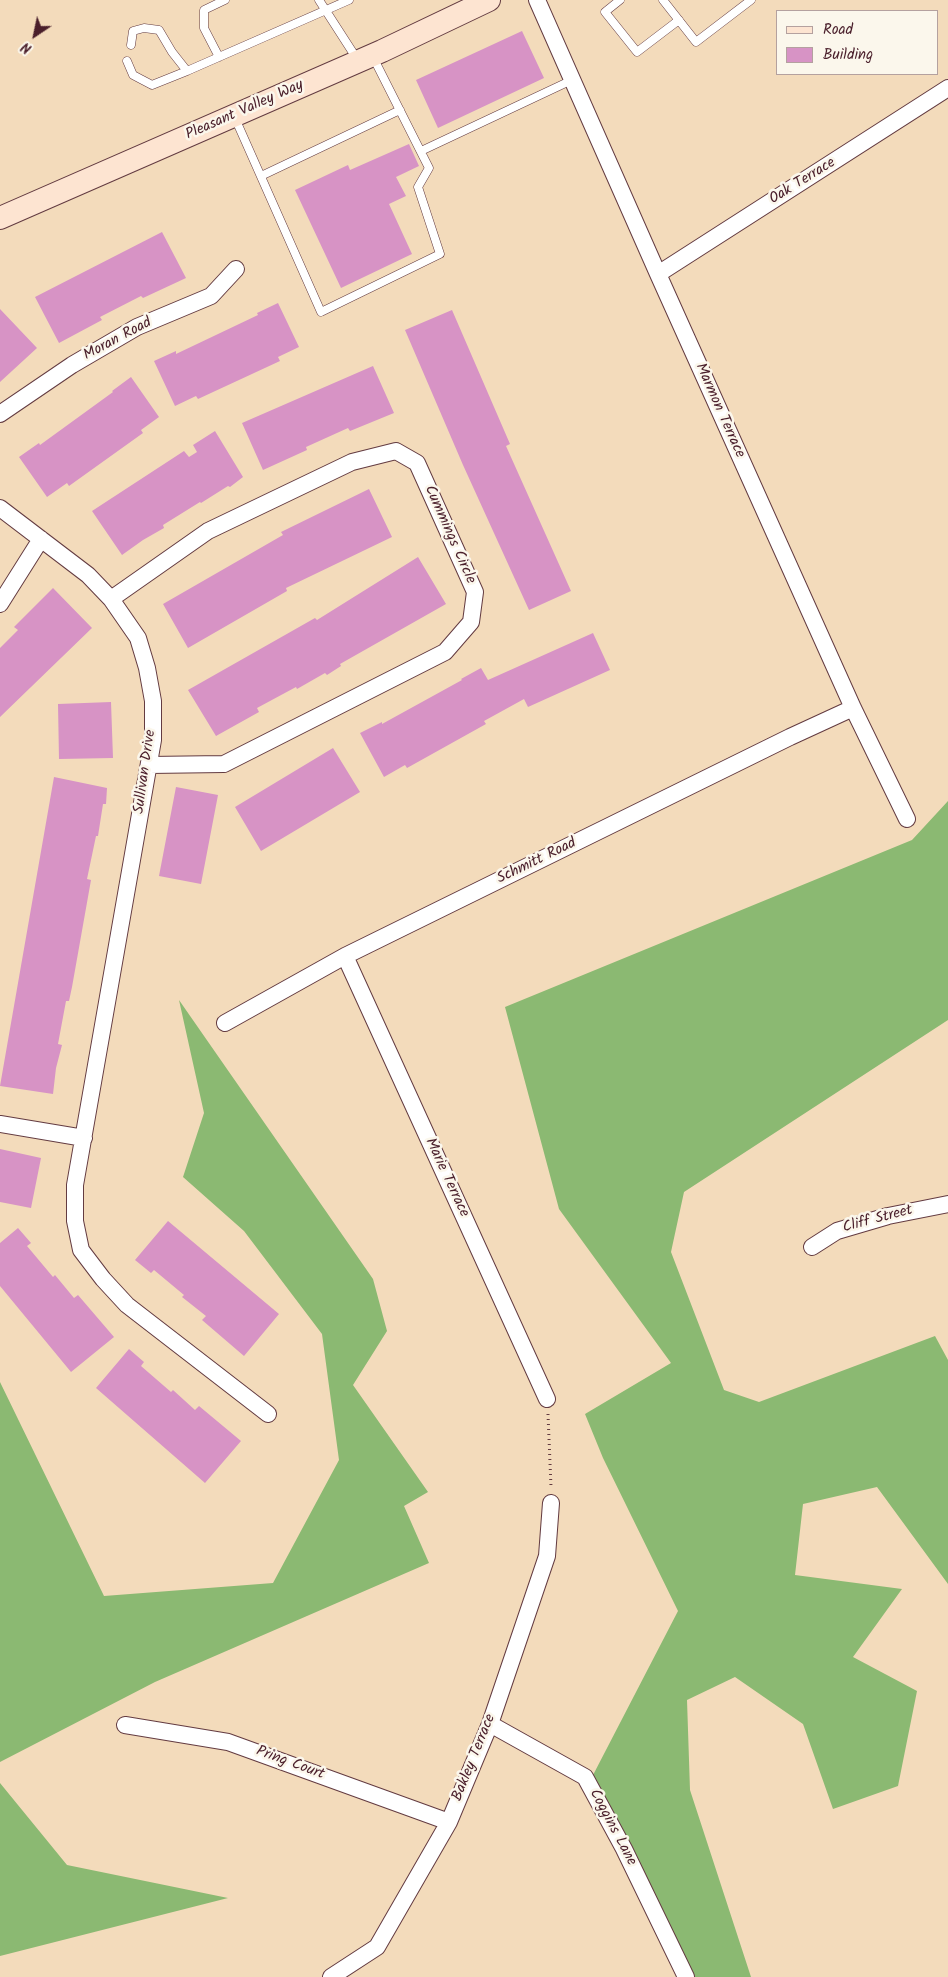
<!DOCTYPE html>
<style>
body{margin:0}
#map{position:relative;width:948px;height:1977px;overflow:hidden;background:#f3dbbb;font-family:Kalam,sans-serif}
canvas{display:block}
.legend{position:absolute;left:776px;top:10px;width:162px;height:65px;box-sizing:border-box;background:#fbf7ec;border:1px solid #b4a19f;margin:0;padding:6px 9px;list-style:none;font-size:15px;color:#4a1f2b}
.legend li{display:flex;align-items:center;gap:10px;height:25px}
.legend b{width:25px;border:1px solid #b4a19f}
.north{position:absolute;left:10px;top:10px;width:50px;height:50px;-webkit-text-stroke:4px #fbf7ec;paint-order:stroke;rotate:214deg;font-size:14px;font-weight:700;line-height:20px;text-align:center;color:#4a1f2b}
.north::after{content:'';display:block;margin:auto;width:18px;height:22px;background:#4a1f2b;clip-path:polygon(50% 0,100% 100%,50% 72%,0 100%)}
</style>
<div id="map">
<canvas width="948" height="1977"></canvas>
<ul class="legend">
<li><b style="height:6px;background:#fde4d1"></b>Road</li>
<li><b style="height:14px;background:#d793c5"></b>Building</li>
</ul>
<div class="north">N</div>
</div>
<script>
const ctx = document.querySelector('canvas').getContext('2d');
ctx.lineJoin = 'round';
function paint(path, color) { ctx.fillStyle = color; ctx.fill(path, 'evenodd'); }
const shape = rows => new Path2D(rows.map(r => 'M' + r).join(''));
function trace(path, color, width, dash) { ctx.strokeStyle = color; ctx.lineWidth = width; ctx.lineCap = dash ? 'butt' : 'round'; ctx.setLineDash(dash || []); ctx.stroke(path); }
function label(font, color, halo, rows, align = 'center') {
  ctx.font = font + ' Kalam,sans-serif'; ctx.lineWidth = 5; ctx.setLineDash([]); ctx.textBaseline = 'middle'; ctx.strokeStyle = halo; ctx.fillStyle = color; for (const [text, x, y, turn = 0] of rows) {
    ctx.save(); ctx.translate(x, y); ctx.rotate((+turn || 0) * Math.PI / 180); ctx.textAlign = isNaN(turn) ? turn : align; if (halo) ctx.strokeText(text, 0, 0); ctx.fillText(text, 0, 0); ctx.restore();
  }
}
const forest = shape([
 [948,801,948,1020,684,1192,671,1252,724,1390,759,1402,935,1336,948,1360,948,1584,877,1487,803,1504,795,1575,902,1589,853,1657,917,1691,898,1786,833,1809,803,1724,735,1677,687,1700,690,1790,751,1977,679,1977,592,1777,678,1611,603,1458,585,1414,671,1363,559,1209,505,1007,912,840],
 [179,1000,373,1279,387,1331,353,1385,428,1492,404,1506,429,1563,155,1682,0,1762,0,1382,104,1596,273,1583,339,1460,322,1334,244,1231,183,1177,204,1113],
 [0,1783,67,1865,228,1898,0,1956]
]);
const building = shape([
 [522,31,544,78,438,128,416,80],
 [409,144,419,166,396,177,406,196,389,204,412,254,341,288,295,190,348,165,350,170],
 [162,232,186,278,143,298,141,296,100,317,102,320,59,343,35,297],
 [278,303,299,347,278,357,280,361,198,399,196,396,175,406,154,361,176,351,176,354,258,315,257,313],
 [0,309,37,348,0,382],
 [452,310,510,444,506,446,571,591,529,610,463,465,405,330],
 [373,366,394,413,350,431,348,428,306,447,307,450,263,470,242,423],
 [131,377,159,417,141,430,143,433,69,486,67,483,47,497,19,457,39,443,40,445,113,392,112,391],
 [215,431,243,477,230,487,228,486,201,503,200,502,163,525,164,528,143,540,122,555,92,511,184,451,189,457,197,452,193,445],
 [369,489,392,537,286,588,287,591,188,648,163,604,283,535,281,532],
 [418,557,446,604,340,664,341,666,327,675,325,673,297,689,296,687,257,708,259,712,216,736,188,690,315,618,317,620],
 [53,588,92,628,0,717,0,648,18,630,14,627],
 [593,633,610,670,528,707,524,699,484,721,486,724,407,768,405,765,384,777,360,733,382,722,382,724,462,680,461,679,481,668,488,680],
 [111,702,113,758,59,759,58,704],
 [333,748,360,792,261,851,235,807],
 [54,777,107,788,106,804,103,804,98,836,96,836,87,879,91,880,72,987,69,1001,66,1001,58,1044,62,1045,56,1068,53,1094,0,1086],
 [176,787,218,795,201,884,159,876],
 [0,1149,41,1158,31,1208,0,1202],
 [168,1221,279,1314,244,1356,202,1320,206,1316,182,1297,184,1295,154,1270,151,1273,135,1260],
 [18,1228,31,1243,27,1246,53,1277,55,1275,74,1298,78,1295,114,1337,71,1372,0,1286,0,1243],
 [129,1349,144,1362,141,1366,171,1392,173,1390,195,1410,199,1406,241,1441,205,1483,96,1388]
]);
const path = shape([
 [548,1414,551,1487]
]);
const service = shape([
 [319,0,357,59],
 [620,0,605,12,637,52,679,20],
 [663,0,696,42,751,0],
 [219,57,204,28,204,10,225,0],
 [127,61,133,75,152,85,187,71,172,52,159,30,144,28,133,31,131,45],
 [187,71,349,0],
 [235,118,321,312,440,254,418,187,429,168,373,57],
 [421,151,572,80],
 [261,176,400,110]
]);
const minor = shape([
 [537,0,658,274,853,708,907,819],
 [658,274,948,88],
 [0,414,72,365,137,327,211,296,236,269],
 [0,508,88,575,111,599,138,638,147,668,153,701,153,740,75,1185,75,1221,81,1250,103,1279,127,1305,268,1414],
 [111,599,208,531,352,462,396,451,417,463,475,592,471,622,445,652,224,764,149,765],
 [0,604,41,539],
 [345,956,547,1399],
 [225,1023,345,956,790,737,853,708],
 [0,1124,84,1138],
 [812,1247,837,1231,888,1216,948,1204],
 [490,1724,585,1777,624,1849,686,1977],
 [125,1725,228,1742,449,1822],
 [331,1977,377,1947,449,1822,490,1724,547,1556,551,1503]
]);
const secondary = shape([
 [0,218,382,51,489,0]
]);
const streetNames = [
 ["Pleasant Valley Way",245,111,-24],
 ["Oak Terrace",803,182,-32],
 ["Moran Road",118,340,-28],
 ["Marmon Terrace",719,411,66],
 ["Cummings Circle",449,535,66],
 ["Sullivan Drive",146,772,-82],
 ["Schmitt Road",537,862,-26],
 ["Marie Terrace",446,1178,65],
 ["Cliff Street",878,1220,-15],
 ["Bakley Terrace",475,1758,-68],
 ["Pring Court",290,1764,20],
 ["Coggins Lane",612,1828,62]
];
paint(forest, '#8bb972');
paint(building, '#d793c5');
trace(service, '#633b41', 9);
trace(minor, '#633b41', 18);
trace(secondary, '#633b41', 24);
trace(path, '#633b41', 3, [1, 4]);
trace(service, '#fff', 8);
trace(minor, '#fff', 16);
trace(secondary, '#fde4d1', 22);
label('15px', '#4a1f2b', '#fbf7ec', streetNames);
</script>
